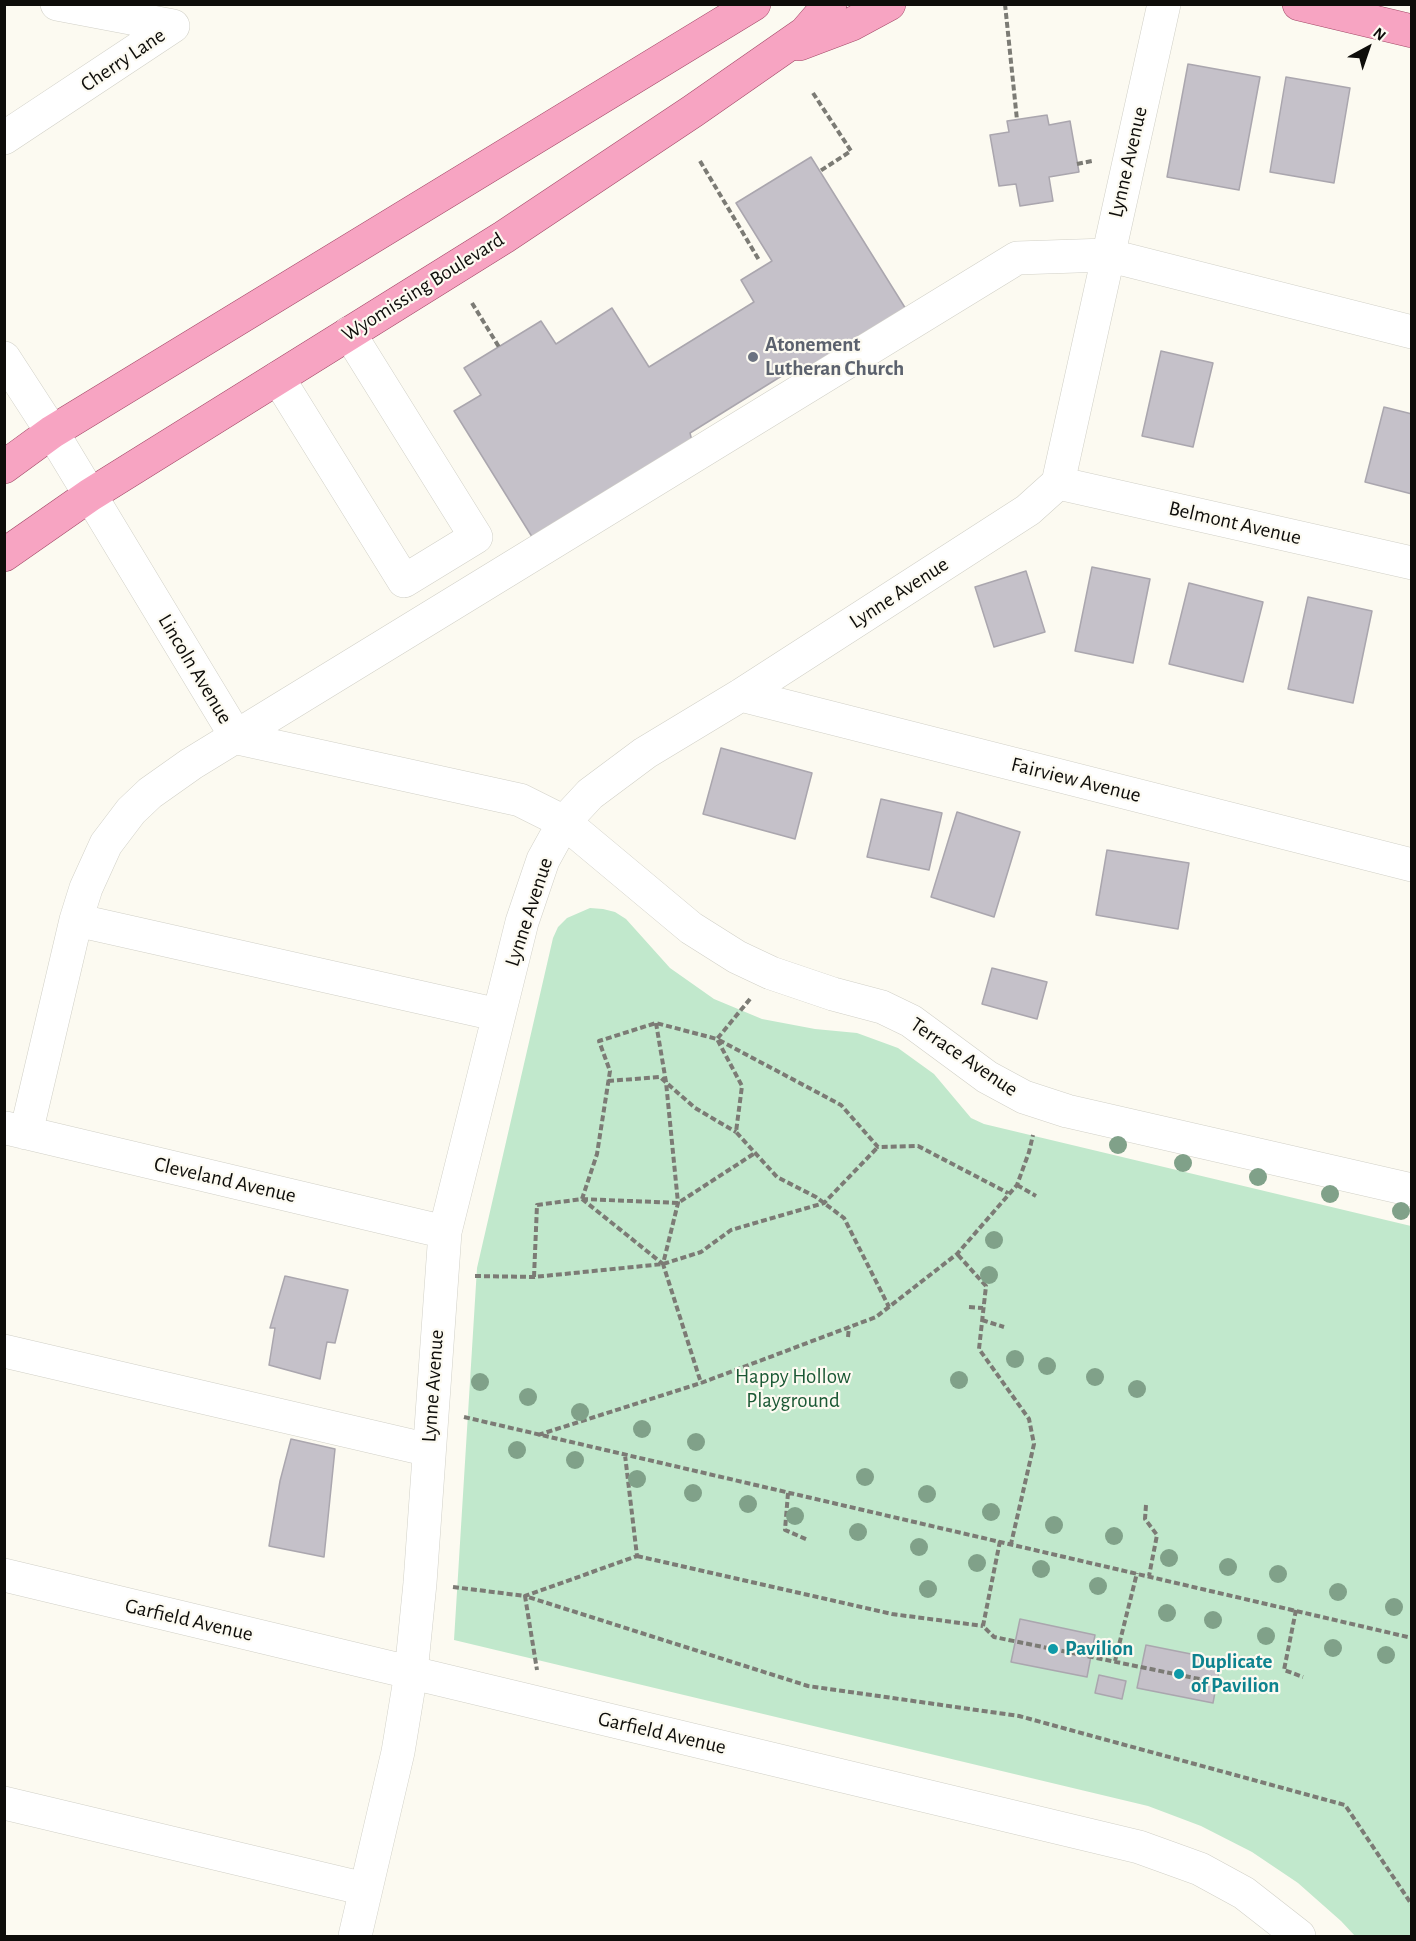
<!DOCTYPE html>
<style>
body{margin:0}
#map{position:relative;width:1416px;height:1941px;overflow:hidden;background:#fcfaf1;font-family:"Alegreya Sans",sans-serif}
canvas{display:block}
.frame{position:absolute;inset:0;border:6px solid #0e0d0a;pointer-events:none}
.north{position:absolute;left:1338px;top:18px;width:60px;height:60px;-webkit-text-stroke:4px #fcfaf1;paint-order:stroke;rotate:40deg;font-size:16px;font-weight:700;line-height:24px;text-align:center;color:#0e0d0a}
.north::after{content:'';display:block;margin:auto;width:21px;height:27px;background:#0e0d0a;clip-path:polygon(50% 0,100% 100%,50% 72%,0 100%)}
</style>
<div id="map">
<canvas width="1416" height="1941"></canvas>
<div class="frame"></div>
<div class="north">N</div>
</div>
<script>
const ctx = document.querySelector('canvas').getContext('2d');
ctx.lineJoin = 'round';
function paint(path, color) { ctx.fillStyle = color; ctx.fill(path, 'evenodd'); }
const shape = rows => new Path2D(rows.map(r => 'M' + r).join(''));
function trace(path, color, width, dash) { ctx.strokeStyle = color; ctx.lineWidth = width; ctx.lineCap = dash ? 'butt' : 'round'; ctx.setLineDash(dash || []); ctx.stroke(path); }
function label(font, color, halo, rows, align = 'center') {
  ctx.font = font + ' "Alegreya Sans",sans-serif'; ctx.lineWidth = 4.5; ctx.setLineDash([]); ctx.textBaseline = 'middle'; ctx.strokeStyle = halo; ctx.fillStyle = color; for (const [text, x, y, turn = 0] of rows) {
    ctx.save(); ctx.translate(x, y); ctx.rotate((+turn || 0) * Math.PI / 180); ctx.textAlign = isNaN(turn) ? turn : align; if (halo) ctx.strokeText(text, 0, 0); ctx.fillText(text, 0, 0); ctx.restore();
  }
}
const green = shape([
 [590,908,603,909,615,912,626,919,670,968,714,999,762,1019,815,1029,857,1033,898,1048,934,1074,971,1118,984,1124,1411,1226,1411,1936,1355,1936,1341,1921,1298,1883,1252,1852,1201,1826,1148,1806,454,1640,477,1268,553,938,558,927,567,918]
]);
const building = shape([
 [1188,64,1260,77,1239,190,1167,177,1188,64],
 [1286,77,1350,88,1334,183,1270,172,1286,77],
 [1047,115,1049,125,1070,121,1079,172,1049,177,1053,201,1020,206,1016,184,999,186,990,135,1009,132,1007,121,1047,115],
 [811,157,909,314,804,379,796,367,690,433,692,441,534,540,454,411,481,395,464,368,541,321,556,344,612,308,649,367,754,302,741,280,772,261,736,203,811,157],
 [1161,351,1213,363,1193,447,1142,436,1161,351],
 [1384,407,1412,414,1412,494,1365,482,1384,407],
 [1092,567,1150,579,1133,663,1075,651,1092,567],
 [1026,571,1045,632,994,647,975,587,1026,571],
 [1189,583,1263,602,1243,682,1169,664,1189,583],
 [1308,597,1372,611,1353,703,1288,689,1308,597],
 [721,748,812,773,795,839,703,814,721,748],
 [881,799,942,813,929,870,867,857,881,799],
 [957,812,1020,832,994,917,931,897,957,812],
 [1107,850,1189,863,1178,929,1096,915,1107,850],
 [992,968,1047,982,1037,1019,982,1004,992,968],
 [285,1276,348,1290,335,1343,327,1342,320,1379,269,1365,275,1328,270,1328,285,1276],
 [291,1439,335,1449,324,1557,269,1546,280,1481,291,1439],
 [1020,1619,1095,1635,1087,1677,1011,1662,1020,1619],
 [1146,1645,1221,1660,1213,1703,1137,1688,1146,1645],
 [1099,1675,1126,1681,1122,1699,1095,1693,1099,1675]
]);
const path = shape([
 [1005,4,1017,120],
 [813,93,851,151,820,171],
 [700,161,759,260],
 [1077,164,1092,161],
 [472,303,499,347],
 [750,999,717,1039,841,1105,878,1147,918,1146,1008,1193],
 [656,1023,666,1082,678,1203,663,1264,701,1383],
 [608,1081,660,1077,695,1108,736,1132],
 [1017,1185,1036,1196],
 [582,1199,678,1203,755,1153],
 [582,1199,663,1264],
 [958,1255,986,1286,979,1349,1029,1419,1034,1444,1011,1544],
 [475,1276,534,1277,663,1264,701,1252,731,1230,824,1203,878,1147],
 [534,1277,537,1205,582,1199,597,1154,610,1071,599,1041,656,1023,717,1039,742,1086,736,1132,777,1177,816,1197,844,1218,889,1307],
 [969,1307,983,1308],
 [982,1320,1004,1327],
 [848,1337,849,1327],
 [464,1417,1412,1638],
 [538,1435,701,1383,876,1317,957,1254,1017,1185,1029,1152,1033,1135],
 [625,1455,637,1556,525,1596,808,1686,1019,1716,1345,1805,1412,1905],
 [788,1493,785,1530,808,1540],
 [1146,1505,1145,1519,1157,1535,1149,1576],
 [1000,1541,983,1626,994,1637,1209,1681],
 [637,1556,892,1614,983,1626],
 [453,1587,525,1596,537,1670],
 [1296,1610,1284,1670,1303,1677],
 [1115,1661,1137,1573]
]);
const minor = shape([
 [4,138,173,26,57,4],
 [4,358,52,432,237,738,520,800,564,822,691,928,737,957,771,973,833,994,882,1007,911,1021,987,1077,1024,1097,1067,1111,1412,1190],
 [278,378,404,581,476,537,349,333],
 [1058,483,1412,563],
 [741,695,1412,865],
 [76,920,499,1015],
 [6,1128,445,1232],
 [26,1133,76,920,86,888,106,844,131,811,150,793,191,764,1017,258,1107,255,1412,332],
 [4,1351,429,1450],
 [4,1575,1139,1847,1200,1869,1244,1893,1299,1936],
 [4,1803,365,1889],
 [355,1936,398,1752,411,1673,420,1583,445,1232,522,922,543,860,564,822,590,794,645,753,741,695,1028,510,1058,483,1164,4]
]);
const major = shape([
 [1299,4,1412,31],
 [799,44,852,24,889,4],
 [4,467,52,432,754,4],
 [4,555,90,495,504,237,693,111,805,33,830,4]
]);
const trees = [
 [1118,1145],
 [1183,1163],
 [1258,1177],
 [1330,1194],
 [1401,1211],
 [994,1240],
 [989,1275],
 [1015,1359],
 [1047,1366],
 [1095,1377],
 [959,1380],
 [480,1382],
 [1137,1389],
 [528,1397],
 [580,1412],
 [642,1429],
 [696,1442],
 [517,1450],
 [575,1460],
 [865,1477],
 [637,1479],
 [693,1493],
 [927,1494],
 [748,1504],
 [991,1512],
 [795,1516],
 [1054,1525],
 [858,1532],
 [1114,1536],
 [919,1547],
 [1169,1558],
 [977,1563],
 [1228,1567],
 [1041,1569],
 [1278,1574],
 [1098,1586],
 [928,1589],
 [1338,1592],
 [1394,1607],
 [1167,1613],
 [1213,1620],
 [1266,1636],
 [1333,1648],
 [1386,1655]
];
const markers = [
 [753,357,6,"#6b7280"],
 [1053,1649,6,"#0f9aa8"],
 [1179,1674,6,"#0f9aa8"]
];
const streetNames = [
 ["Cherry Lane",123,60,-34],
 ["Lynne Avenue",1128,162,-77],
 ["Wyomissing Boulevard",423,287,-32],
 ["Belmont Avenue",1235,523,13],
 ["Lynne Avenue",899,593,-33],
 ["Lincoln Avenue",195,669,59],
 ["Fairview Avenue",1076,780,14],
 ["Lynne Avenue",529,912,-72],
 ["Terrace Avenue",964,1057,34],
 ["Cleveland Avenue",225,1180,13],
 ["Lynne Avenue",433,1386,-86],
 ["Garfield Avenue",189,1620,13],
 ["Garfield Avenue",662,1733,13]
];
const worshipNames = [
 ["Atonement",765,345],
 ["Lutheran Church",765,369]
];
const parkNames = [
 ["Happy Hollow",793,1377],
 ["Playground",793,1401]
];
const cultureNames = [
 ["Pavilion",1065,1649],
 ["Duplicate",1191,1662],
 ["of Pavilion",1191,1686]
];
paint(green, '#c1e8cc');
paint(building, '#c5c1c9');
trace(building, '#aaa6ae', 1.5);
trace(minor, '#d1d0c7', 34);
trace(major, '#a24867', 34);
trace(path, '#7c7b75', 4, [6, 3]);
trace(minor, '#fff', 33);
trace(major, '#f7a4c2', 33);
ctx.fillStyle = '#80a189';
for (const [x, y] of trees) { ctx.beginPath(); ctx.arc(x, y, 9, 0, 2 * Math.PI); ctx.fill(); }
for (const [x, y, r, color] of markers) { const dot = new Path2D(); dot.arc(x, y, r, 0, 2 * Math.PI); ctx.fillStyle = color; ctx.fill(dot); trace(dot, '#fcfaf1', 2); }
label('21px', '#0e0d0a', '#fcfaf1', streetNames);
label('bold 21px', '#5b616d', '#fcfaf1', worshipNames, 'left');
label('21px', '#1a5834', '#fcfaf1', parkNames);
label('bold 21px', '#0d838f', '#fcfaf1', cultureNames, 'left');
</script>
